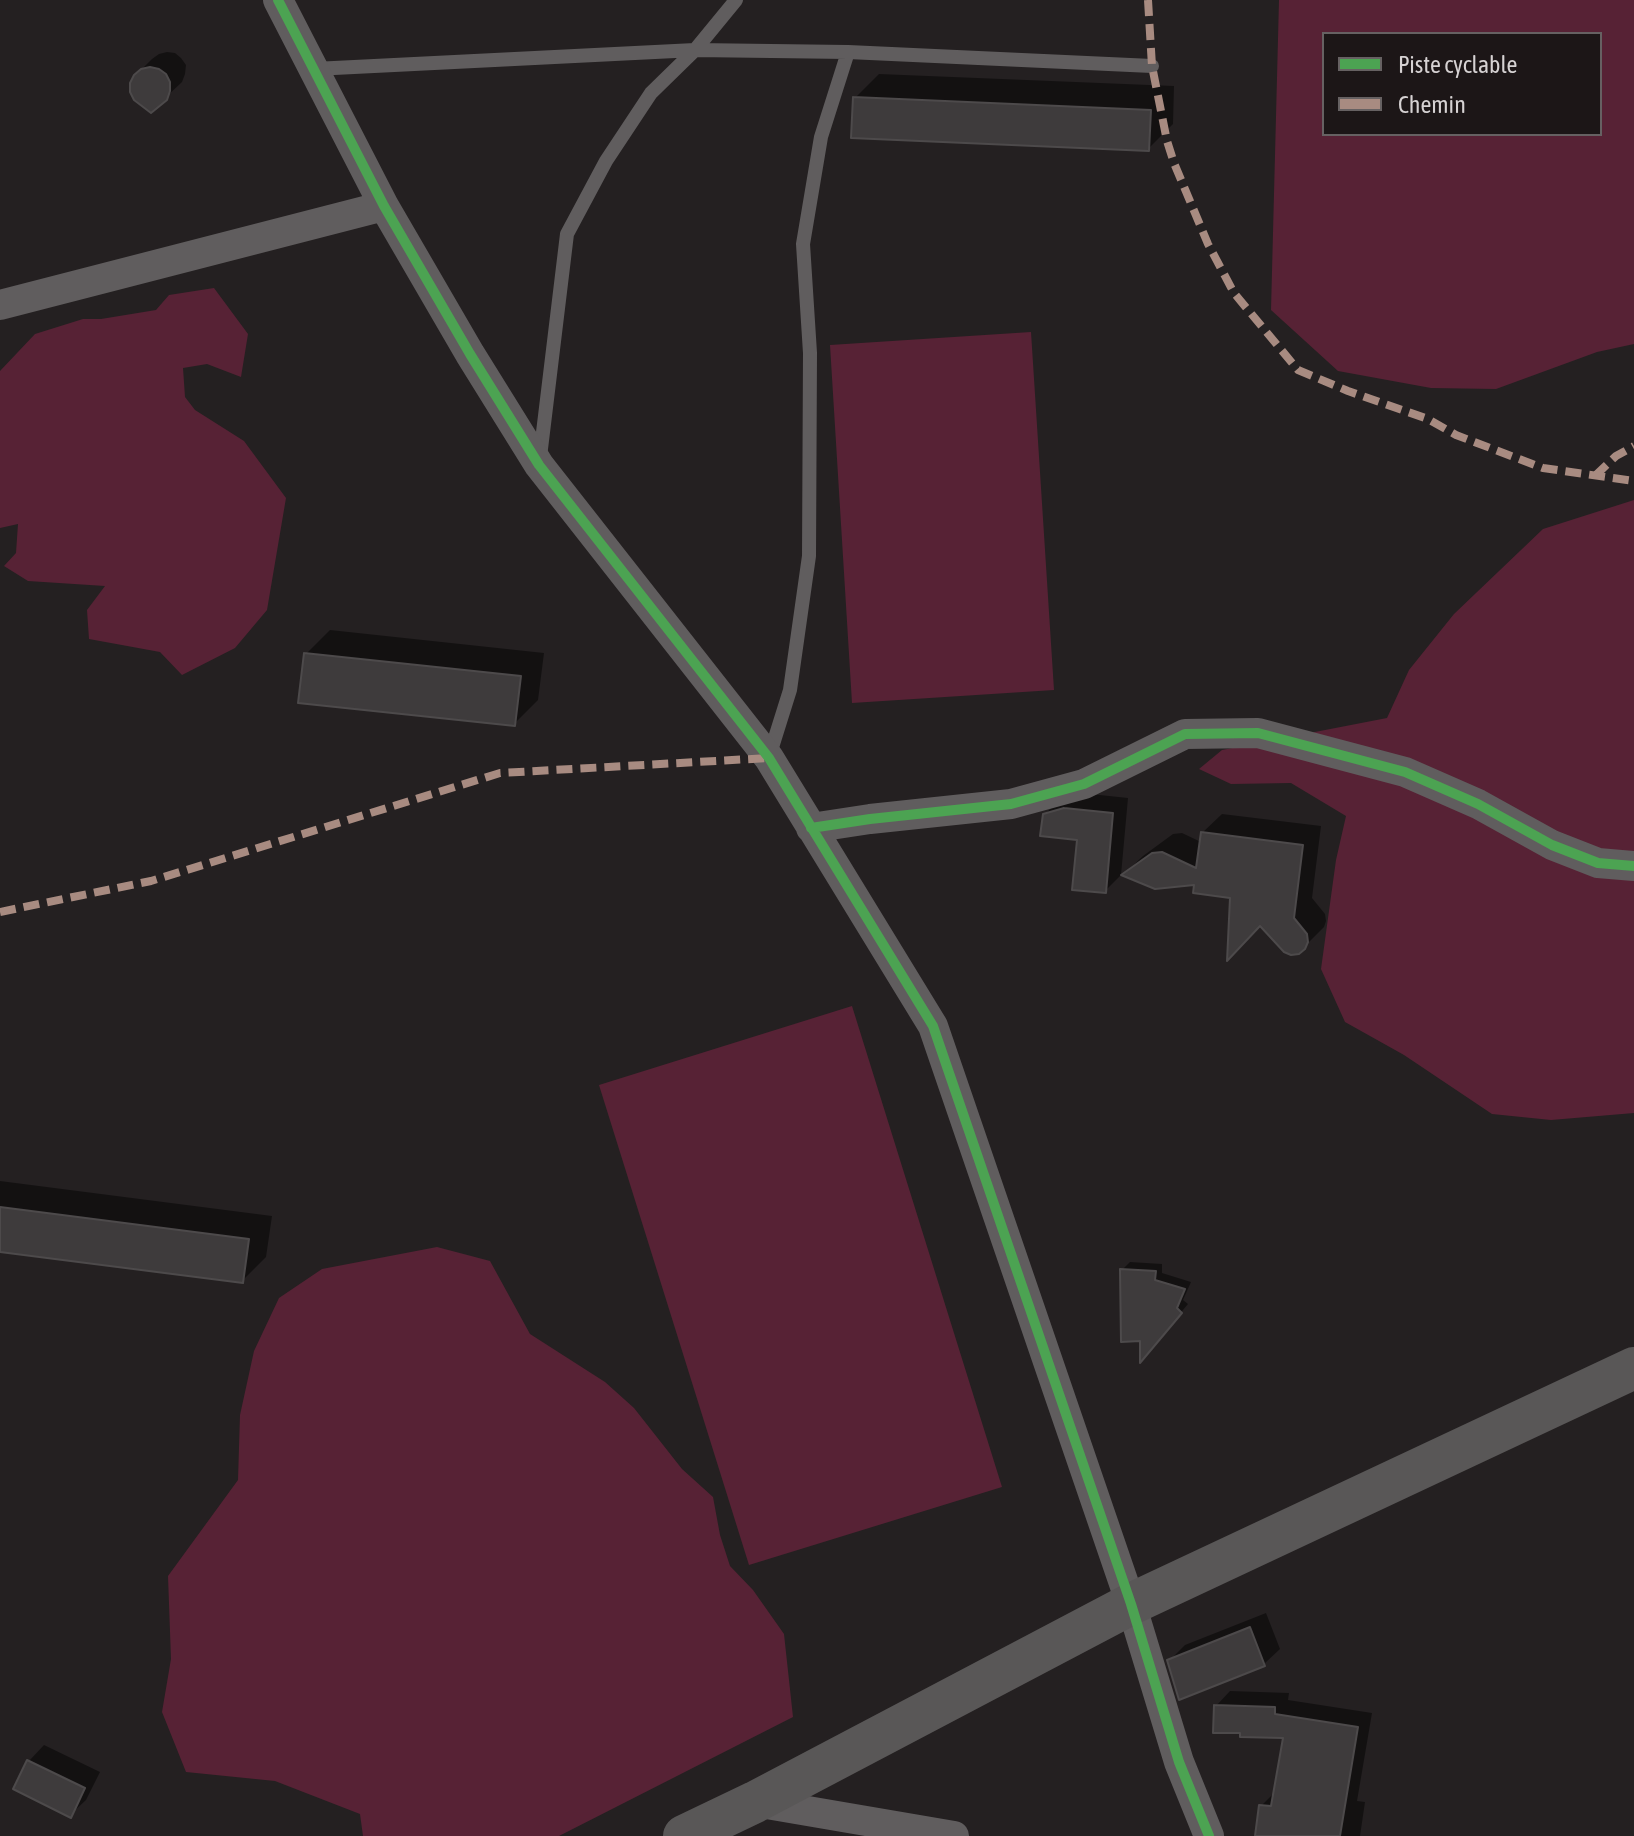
<!DOCTYPE html>
<style>
body{margin:0}
#map{position:relative;width:1634px;height:1836px;overflow:hidden;background:#242021;font-family:"Asap Condensed",sans-serif}
canvas{display:block}
.legend{position:absolute;left:1322px;top:32px;width:280px;height:104px;box-sizing:border-box;background:#1c1617;border:2px solid #666162;margin:0;padding:10px 14px;list-style:none;font-size:24px;color:#d6d2d3}
.legend li{display:flex;align-items:center;gap:16px;height:40px}
.legend b{width:40px;border:2px solid #666162}
</style>
<div id="map">
<canvas width="1634" height="1836"></canvas>
<ul class="legend">
<li><b style="height:10px;background:#4ca352"></b>Piste cyclable</li>
<li><b style="height:10px;background:#a88b81"></b>Chemin</li>
</ul>
</div>
<script>
const ctx = document.querySelector('canvas').getContext('2d');
ctx.lineJoin = 'round';
function paint(path, color) { ctx.fillStyle = color; ctx.fill(path, 'evenodd'); }
const shape = rows => new Path2D(rows.map(r => 'M' + r).join(''));
function trace(path, color, width, dash) { ctx.strokeStyle = color; ctx.lineWidth = width; ctx.lineCap = dash ? 'butt' : 'round'; ctx.setLineDash(dash || []); ctx.stroke(path); }
const green = shape([
 [1279,0,1634,0,1634,344,1597,352,1496,389,1431,388,1338,371,1271,310],
 [1324,34,1600,34,1600,134,1324,134],
 [214,288,248,334,241,377,207,364,183,368,185,397,195,410,244,441,286,498,267,610,235,648,182,675,160,652,89,639,87,610,105,586,28,581,4,566,16,553,18,524,0,528,0,371,35,334,83,319,101,319,156,310,169,295],
 [1031,332,1054,690,852,703,830,345],
 [1634,500,1634,1113,1551,1120,1492,1114,1404,1055,1345,1022,1321,969,1336,860,1346,816,1291,783,1231,784,1199,769,1222,750,1387,718,1409,670,1454,614,1543,529],
 [852,1006,1002,1487,749,1565,599,1085],
 [437,1247,490,1261,530,1334,605,1382,634,1408,682,1469,713,1497,720,1535,730,1566,753,1590,784,1634,793,1717,559,1836,363,1836,360,1814,275,1781,186,1772,162,1712,171,1659,168,1576,238,1480,240,1415,254,1351,279,1298,322,1269]
]);
const shadow = shape([
 [167,52,175,53,181,58,186,65,185,74,182,82,165,98,135,76,152,59,159,54],
 [879,74,1174,86,1173,124,1149,148,855,98],
 [330,630,544,653,538,700,514,724,306,654],
 [1081,793,1128,798,1121,875,1105,891,1079,838,1044,815,1061,799],
 [1222,814,1321,826,1312,898,1325,914,1326,921,1324,927,1304,947,1232,896,1197,883,1124,874,1143,856,1173,834,1182,833,1201,842,1202,833],
 [0,1181,272,1216,266,1257,242,1281,0,1250],
 [1130,1262,1162,1264,1162,1273,1191,1282,1183,1300,1188,1304,1147,1353,1122,1270],
 [1266,1613,1280,1649,1264,1664,1169,1661,1185,1645],
 [1230,1691,1289,1693,1288,1700,1372,1713,1357,1801,1365,1802,1360,1836,1257,1836,1261,1806,1276,1791,1285,1736,1242,1731,1216,1706],
 [44,1745,100,1772,86,1800,70,1815,29,1761]
]);
const building = shape([
 [150,67,159,69,166,74,170,82,170,91,167,100,151,113,134,100,130,92,130,83,134,75,141,69,150,67],
 [853,97,1151,110,1149,151,851,138,853,97],
 [304,653,521,676,515,726,298,703,304,653],
 [1064,808,1113,813,1106,893,1072,890,1077,840,1040,836,1043,814,1064,808],
 [1201,832,1303,845,1294,918,1307,934,1308,942,1305,949,1299,954,1291,955,1284,952,1260,926,1227,961,1230,898,1193,893,1194,885,1155,889,1121,875,1152,853,1162,852,1196,868,1201,832],
 [0,1207,249,1239,243,1283,0,1252,0,1207],
 [1120,1269,1156,1271,1155,1280,1185,1289,1177,1308,1182,1313,1140,1363,1140,1341,1121,1342,1120,1269],
 [1250,1627,1265,1666,1179,1700,1167,1660,1250,1627],
 [1214,1705,1275,1707,1275,1714,1358,1727,1340,1836,1255,1836,1259,1805,1271,1806,1283,1738,1240,1737,1240,1733,1213,1733,1214,1705],
 [27,1760,85,1788,71,1818,13,1789,27,1760]
]);
const lane = shape([
 [314,69,695,50,848,52,1152,66],
 [540,457,567,234,606,161,651,93,695,50,736,0],
 [769,757,790,690,809,556,810,353,803,244,821,137,848,52]
]);
const street = shape([
 [278,0,384,206,470,354,539,465,769,758,933,1026,1131,1604,1179,1762,1209,1836],
 [0,305,384,206],
 [811,828,870,819,1011,804,1084,784,1185,734,1258,733,1405,772,1478,804,1552,845,1598,863,1634,866],
 [755,1802,954,1836]
]);
const secondary = shape([
 [684,1836,755,1802,1131,1604,1634,1368]
]);
const quiet = shape([
 [1148,0,1152,66,1167,141,1174,163,1208,244,1234,293,1298,370,1348,391,1428,419,1456,435,1543,468,1634,481],
 [1595,476,1616,456,1634,446],
 [0,912,151,881,500,773,769,758]
]);
const cycleway = shape([
 [278,0,384,206,470,354,539,465,769,758,933,1026,1131,1604,1179,1762,1209,1836],
 [811,828,870,819,1011,804,1084,784,1185,734,1258,733,1405,772,1478,804,1552,845,1598,863,1634,866]
]);
paint(green, '#572235');
paint(shadow, '#0007');
paint(building, '#3e3b3c');
trace(building, '#4d4a4b', 2);
trace(lane, '#605d5e', 14);
trace(street, '#605d5e', 30);
trace(secondary, '#595757', 42);
trace(quiet, '#a88b81', 8, [16, 8]);
trace(cycleway, '#4ca352', 10);
</script>
